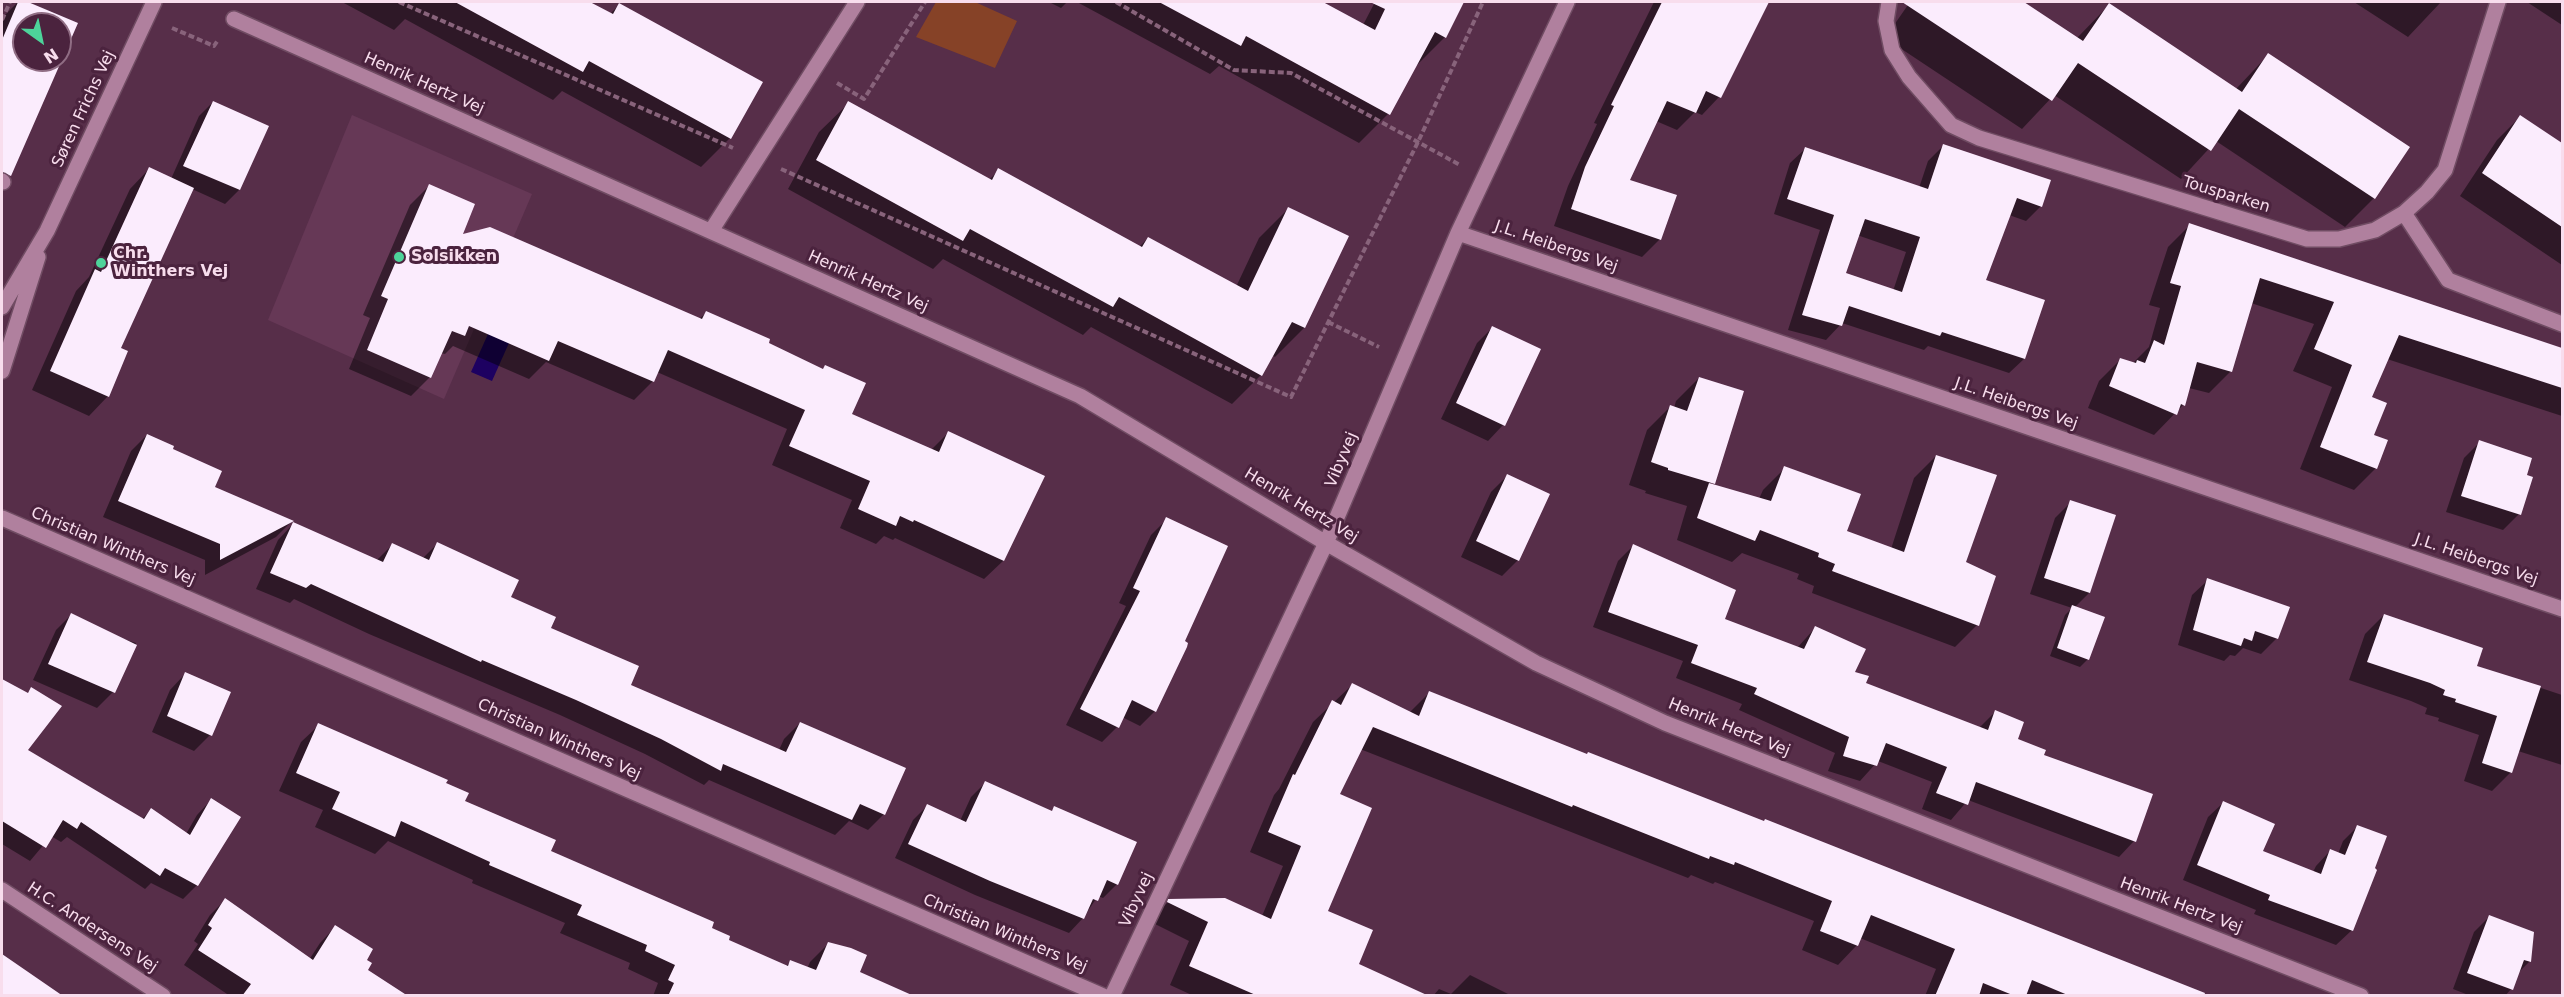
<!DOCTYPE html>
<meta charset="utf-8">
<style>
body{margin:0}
#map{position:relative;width:2564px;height:997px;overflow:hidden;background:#572e49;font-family:"DejaVu Sans",sans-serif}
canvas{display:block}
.frame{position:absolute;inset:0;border:3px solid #f8dded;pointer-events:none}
.north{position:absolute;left:12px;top:12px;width:60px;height:60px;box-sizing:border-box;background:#4b233e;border:2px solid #906d84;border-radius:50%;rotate:147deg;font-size:16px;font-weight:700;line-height:24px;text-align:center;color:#f8dded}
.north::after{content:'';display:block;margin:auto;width:21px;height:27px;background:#4dd39a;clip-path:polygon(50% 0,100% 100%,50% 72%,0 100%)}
</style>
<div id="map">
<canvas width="2564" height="997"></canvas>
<div class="frame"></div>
<div class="north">N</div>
</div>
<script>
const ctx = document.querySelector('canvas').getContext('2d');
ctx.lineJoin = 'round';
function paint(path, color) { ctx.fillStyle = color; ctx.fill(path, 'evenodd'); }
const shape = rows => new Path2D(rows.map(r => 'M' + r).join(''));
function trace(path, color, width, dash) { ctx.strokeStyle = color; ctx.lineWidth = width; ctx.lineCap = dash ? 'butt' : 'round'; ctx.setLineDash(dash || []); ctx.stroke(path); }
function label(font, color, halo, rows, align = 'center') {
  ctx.font = font + ' "DejaVu Sans",sans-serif'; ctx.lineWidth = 6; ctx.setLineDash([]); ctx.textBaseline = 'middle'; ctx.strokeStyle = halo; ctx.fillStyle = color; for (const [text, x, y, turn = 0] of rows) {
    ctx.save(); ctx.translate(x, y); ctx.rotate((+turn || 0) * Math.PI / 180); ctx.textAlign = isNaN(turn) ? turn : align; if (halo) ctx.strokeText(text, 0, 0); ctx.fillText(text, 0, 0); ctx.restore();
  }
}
const built = shape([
 [352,115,532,194,444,399,268,320]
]);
const green = shape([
 [936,2,975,2,1017,21,995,68,916,37]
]);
const water = shape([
 [492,325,513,334,492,381,471,372]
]);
const shadow = shape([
 [18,2,25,2,76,24,60,59,60,24,24,24,24,60,60,60,10,173,2,182,2,18],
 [342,2,587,2,610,14,619,5,730,138,701,167,562,91,553,100,405,19,394,30],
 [1049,2,1067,2,1061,8],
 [1077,2,1320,2,1363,25,1375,2,1462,2,1445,37,1416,66,1388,114,1359,143,1219,66,1210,74],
 [1654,2,1767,2,1719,97,1702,115,1695,112,1677,130,1656,121,1628,181,1660,239,1642,257,1554,226,1568,186,1597,124,1594,123],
 [1910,2,2021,2,2077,38,2109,5,2236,89,2268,55,2408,148,2374,198,2345,227,2216,141,2181,179,2054,95,2022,129,1885,38],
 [2354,2,2441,2,2408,37],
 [2527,2,2562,2,2562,25],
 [213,102,239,190,225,204,192,189,119,349,108,396,89,416,32,390,76,291,89,277,130,189,149,169,171,179,199,116],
 [849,103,989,180,999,170,1139,247,1148,238,1236,287,1259,238,1288,209,1347,237,1304,328,1275,357,1272,355,1261,375,1232,404,1091,327,1083,335,943,259,933,269,788,189,819,132],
 [2520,117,2562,145,2562,265,2460,196,2497,140],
 [1943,146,2041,206,2026,221,2009,215,1984,281,2024,359,2009,373,1928,346,1924,350,1842,323,1826,340,1788,330,1820,230,1774,214,1790,163,1805,149,1919,188,1928,161],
 [1857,235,1906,252,1893,291,1844,274],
 [429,186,460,236,699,319,706,313,767,343,850,415,931,450,948,433,1043,477,1003,561,984,579,895,538,893,540,884,536,876,544,840,528,852,500,772,465,787,429,657,372,653,381,634,400,546,362,529,379,453,346,445,354,441,353,430,377,411,396,349,369,370,318,363,315,410,205],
 [2190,225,2562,349,2562,416,2387,359,2370,398,2376,468,2354,490,2300,469,2332,387,2293,371,2314,324,2251,303,2230,372,2209,393,2189,388,2183,405,2154,435,2088,408,2099,381,2121,359,2132,364,2149,347,2160,308,2149,305,2168,247],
 [1492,328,1503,425,1488,441,1441,419,1477,343],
 [1699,378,1711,485,1759,499,1763,490,1785,468,1845,532,1891,549,1914,478,1936,456,1977,625,1955,647,1812,593,1814,586,1797,579,1799,574,1742,553,1732,562,1677,540,1687,506,1645,493,1646,491,1629,485,1647,430,1670,407,1674,408,1676,401],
 [147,435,171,450,213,487,292,521,276,537,205,575,205,560,103,517,131,451],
 [2480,442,2519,514,2503,530,2446,512,2464,458],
 [1507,476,1518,560,1502,576,1461,557,1491,492],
 [2071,502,2089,593,2074,608,2088,659,2080,667,2050,656,2065,615,2072,608,2030,594,2055,518],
 [1167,519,1183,642,1155,711,1140,726,1122,717,1117,727,1102,742,1066,725,1126,606,1119,603,1151,535],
 [293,524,376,561,392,545,423,558,437,544,629,686,779,750,784,739,800,723,884,814,868,830,849,821,835,835,709,780,704,785,645,754,560,715,369,634,294,599,290,603,256,589,278,540],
 [1634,545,1723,620,1797,648,1815,628,1864,684,1979,728,1995,712,2016,740,2043,756,2134,841,2119,857,1968,800,1951,820,1922,809,1932,782,1878,761,1860,781,1828,771,1835,753,1739,710,1742,704,1676,678,1683,661,1593,627,1618,561],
 [2208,580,2277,638,2261,654,2243,648,2235,656,2230,655,2224,661,2178,645,2192,595],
 [72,614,117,637,136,643,113,692,97,708,33,680,56,630],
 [2384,615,2475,666,2562,695,2562,765,2518,751,2511,772,2492,791,2464,781,2479,735,2438,721,2439,718,2425,714,2427,708,2411,701,2349,680,2365,634],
 [185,674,210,735,194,751,152,732,170,690],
 [5,682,27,694,31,689,26,750,142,819,151,810,186,834,197,815,211,800,197,885,183,899,151,883,145,889,67,837,61,842,51,836,30,861,2,844,2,686],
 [1352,685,1409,713,1430,692,1587,756,1763,823,1765,820,2207,996,1925,996,1936,969,1860,938,1857,945,1838,965,1802,950,1814,921,1715,882,1713,884,1691,875,1688,878,1360,749,1338,795,1326,911,1357,965,1428,996,1194,996,1170,985,1189,941,1149,921,1169,901,1262,916,1283,866,1250,852,1274,795,1279,789,1313,722],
 [319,725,444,784,463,802,549,852,710,929,727,941,786,966,791,962,807,969,810,962,828,944,858,973,874,996,653,996,658,983,628,969,630,963,560,933,565,923,472,883,473,880,388,841,375,854,315,827,323,810,279,791,301,742],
 [985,783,1051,812,1055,808,1117,884,1103,898,1098,896,1083,918,1069,933,975,895,895,858,913,820,927,806,960,821,971,797],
 [2223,803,2261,852,2313,872,2316,866,2330,851,2338,854,2343,841,2358,826,2373,869,2375,870,2351,931,2336,945,2254,914,2256,910,2183,880,2208,817],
 [225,900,309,960,320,943,335,927,365,960,366,970,405,996,230,996,184,965,198,944,194,941,210,915],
 [2490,916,2530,961,2517,974,2511,989,2505,996,2471,996,2453,989,2474,932],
 [2,955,60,996,2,996],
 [1470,975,1512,996,1433,996,1439,989,1451,994]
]);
const building = shape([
 [18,2,28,2,78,23,11,176,2,172,2,40],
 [24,24,60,24,60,60,24,60],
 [455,2,590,2,613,14,619,3,763,82,731,139,589,61,583,72],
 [1159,2,1323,2,1375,30,1385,9,1370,2,1464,2,1446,38,1435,32,1390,115,1246,36,1241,46],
 [1662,2,1769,2,1721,98,1706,91,1696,113,1667,101,1630,180,1677,195,1661,240,1571,209,1585,167,1614,106,1611,105],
 [1902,2,2024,2,2083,41,2109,3,2242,92,2268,53,2410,147,2375,199,2239,109,2211,151,2078,63,2052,101],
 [213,101,269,126,240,190,183,166],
 [848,101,992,180,998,168,1142,247,1148,237,1248,291,1288,207,1349,236,1305,328,1292,322,1262,376,1119,297,1113,307,970,229,963,241,816,160],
 [2520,115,2562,143,2562,227,2482,173],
 [1943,144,2051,180,2042,207,2017,198,1986,280,2045,300,2025,359,1942,332,1940,336,1849,306,1842,326,1802,315,1834,215,1787,199,1805,147,1928,189],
 [1865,219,1920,237,1902,292,1846,273],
 [149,167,194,188,121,348,128,351,109,397,50,371,95,269,101,272],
 [429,184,475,204,463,234,490,227,702,319,706,311,770,339,769,343,823,369,825,365,866,383,852,414,939,452,948,431,1045,476,1004,561,914,520,913,522,900,516,896,526,858,509,870,481,789,446,805,410,668,350,654,382,558,341,549,361,469,326,465,336,452,331,431,378,367,350,388,299,381,296],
 [2189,223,2562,348,2562,388,2399,335,2372,397,2387,403,2374,435,2388,440,2377,469,2320,447,2352,365,2314,349,2334,302,2260,278,2232,372,2197,362,2185,406,2181,404,2177,415,2109,386,2120,358,2136,363,2137,360,2145,363,2154,340,2164,345,2181,286,2170,283],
 [1492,326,1541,349,1505,426,1456,403],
 [1699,377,1744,391,1715,484,1668,470,1668,468,1651,462,1670,405,1687,411],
 [147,434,174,446,173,449,222,471,215,487,294,521,220,560,220,544,118,501],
 [2479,440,2532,458,2527,475,2533,477,2521,515,2461,496],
 [1936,455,1997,475,1966,562,1996,576,1979,626,1832,571,1835,564,1818,557,1819,553,1760,530,1755,541,1697,518,1709,483,1771,501,1784,466,1861,494,1847,531,1904,552],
 [1507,474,1550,494,1519,561,1476,541],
 [2070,500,2116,515,2090,593,2044,578],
 [1166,517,1228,546,1185,641,1188,643,1187,647,1156,712,1132,700,1119,728,1080,709,1140,591,1133,588],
 [293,522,383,562,392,543,429,560,437,542,519,580,511,597,556,617,551,628,639,666,631,685,786,752,800,722,906,768,885,815,860,804,852,820,723,764,721,771,661,739,576,700,482,660,481,662,311,584,306,588,270,573],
 [1633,544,1736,590,1725,619,1804,649,1815,626,1866,649,1855,672,1869,676,1866,683,1988,730,1995,710,2024,722,2018,739,2046,750,2044,755,2153,794,2136,842,1976,782,1968,805,1936,793,1947,767,1886,743,1877,766,1843,756,1849,737,1754,694,1757,688,1691,663,1698,645,1608,612],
 [2207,578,2290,607,2278,639,2255,631,2252,641,2244,638,2241,646,2193,630],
 [2072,605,2105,617,2089,660,2057,648],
 [71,613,137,645,115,693,48,664],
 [2384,614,2483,648,2477,666,2541,686,2512,773,2482,763,2497,716,2455,702,2456,699,2443,695,2445,690,2430,683,2367,662],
 [185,672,231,692,212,736,167,716],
 [2,679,28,693,31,687,62,706,28,750,144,819,151,808,190,835,211,798,241,817,198,886,165,868,160,876,81,822,77,829,63,820,46,848,2,821],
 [1352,683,1419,716,1429,691,1587,754,1588,752,1764,821,1765,819,2205,993,2204,996,2070,996,2032,980,2026,996,2015,996,1983,983,1979,996,1935,996,1955,949,1871,915,1858,946,1820,931,1832,901,1735,862,1734,865,1710,856,1709,859,1573,805,1572,807,1373,727,1340,794,1372,808,1328,911,1373,930,1359,964,1429,996,1258,996,1189,966,1208,922,1167,902,1168,899,1225,898,1271,919,1301,846,1268,832,1293,774,1295,775,1332,700,1341,705],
 [318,723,448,780,446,783,469,793,465,801,556,840,551,851,714,922,712,928,730,936,729,940,788,966,790,960,816,970,828,942,851,948,867,955,860,972,914,996,668,996,674,983,668,980,675,965,645,951,647,945,577,915,582,905,489,865,490,862,401,821,395,837,332,809,340,792,296,773],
 [985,781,1052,811,1054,806,1137,842,1118,885,1107,880,1098,901,1093,899,1084,919,990,881,908,844,927,804,966,822],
 [2223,801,2275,824,2263,851,2321,874,2330,849,2345,855,2357,825,2387,836,2375,868,2377,870,2353,931,2268,900,2270,895,2197,865],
 [225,898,313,960,335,925,373,949,367,960,372,963,368,970,408,996,242,996,251,984,198,950,212,928,208,925],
 [2489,915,2534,932,2531,962,2524,960,2513,990,2467,973],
 [2,954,63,996,2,996]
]);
const path = shape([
 [399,2,733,148],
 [1116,2,1234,70,1291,73,1460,165],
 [2,20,10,2],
 [172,28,214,46,218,40],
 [837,83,864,99,925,2],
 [781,169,1291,397,1418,142,1483,2],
 [1328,322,1379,347]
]);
const minor = shape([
 [1889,2,1886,21,1892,50,1909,77,1951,125,1979,138,2307,239,2339,239,2375,230,2404,213,2427,192,2445,170,2498,2],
 [234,19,1080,396,1326,543,1536,663,1665,723,2361,996],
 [2,181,3,182],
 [2404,213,2448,280,2562,324],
 [711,231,857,2],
 [1458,233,2562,609],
 [2,307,47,231,154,2],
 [2,371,38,257],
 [2,518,1103,996],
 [2,890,163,996],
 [1112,996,1326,543,1458,233,1567,2]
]);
const markers = [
 [399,257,6,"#4dd39a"],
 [101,263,6,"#4dd39a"]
];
const streetNames = [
 ["Henrik Hertz Vej",424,84,24],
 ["Søren Frichs Vej",84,109,-65],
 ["Tousparken",2226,195,17],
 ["J.L. Heibergs Vej",1556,247,19],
 ["Henrik Hertz Vej",868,282,24],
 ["J.L. Heibergs Vej",2016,404,19],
 ["Vibyvej",1342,460,-67],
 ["Henrik Hertz Vej",1301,506,31],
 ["Christian Winthers Vej",113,547,23],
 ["J.L. Heibergs Vej",2476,560,19],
 ["Henrik Hertz Vej",1729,728,22],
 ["Christian Winthers Vej",559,740,24],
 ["Vibyvej",1137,900,-65],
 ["Henrik Hertz Vej",2181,906,21],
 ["H.C. Andersens Vej",92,928,33],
 ["Christian Winthers Vej",1005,934,23]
];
const poiNames = [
 ["Chr.",113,254],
 ["Winthers Vej",113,272],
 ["Solsikken",411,257]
];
paint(built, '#663856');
paint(green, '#864227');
paint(water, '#1d0161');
paint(shadow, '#0007');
paint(building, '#fbecfd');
trace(minor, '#704c63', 18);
trace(path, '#88637b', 4, [6, 3]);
trace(minor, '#b0809e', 15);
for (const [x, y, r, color] of markers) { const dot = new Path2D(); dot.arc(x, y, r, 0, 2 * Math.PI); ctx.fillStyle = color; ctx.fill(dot); trace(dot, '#4b233e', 2); }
label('16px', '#f8dded', '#4b233e', streetNames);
label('bold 16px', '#f8dded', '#4b233e', poiNames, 'left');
</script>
